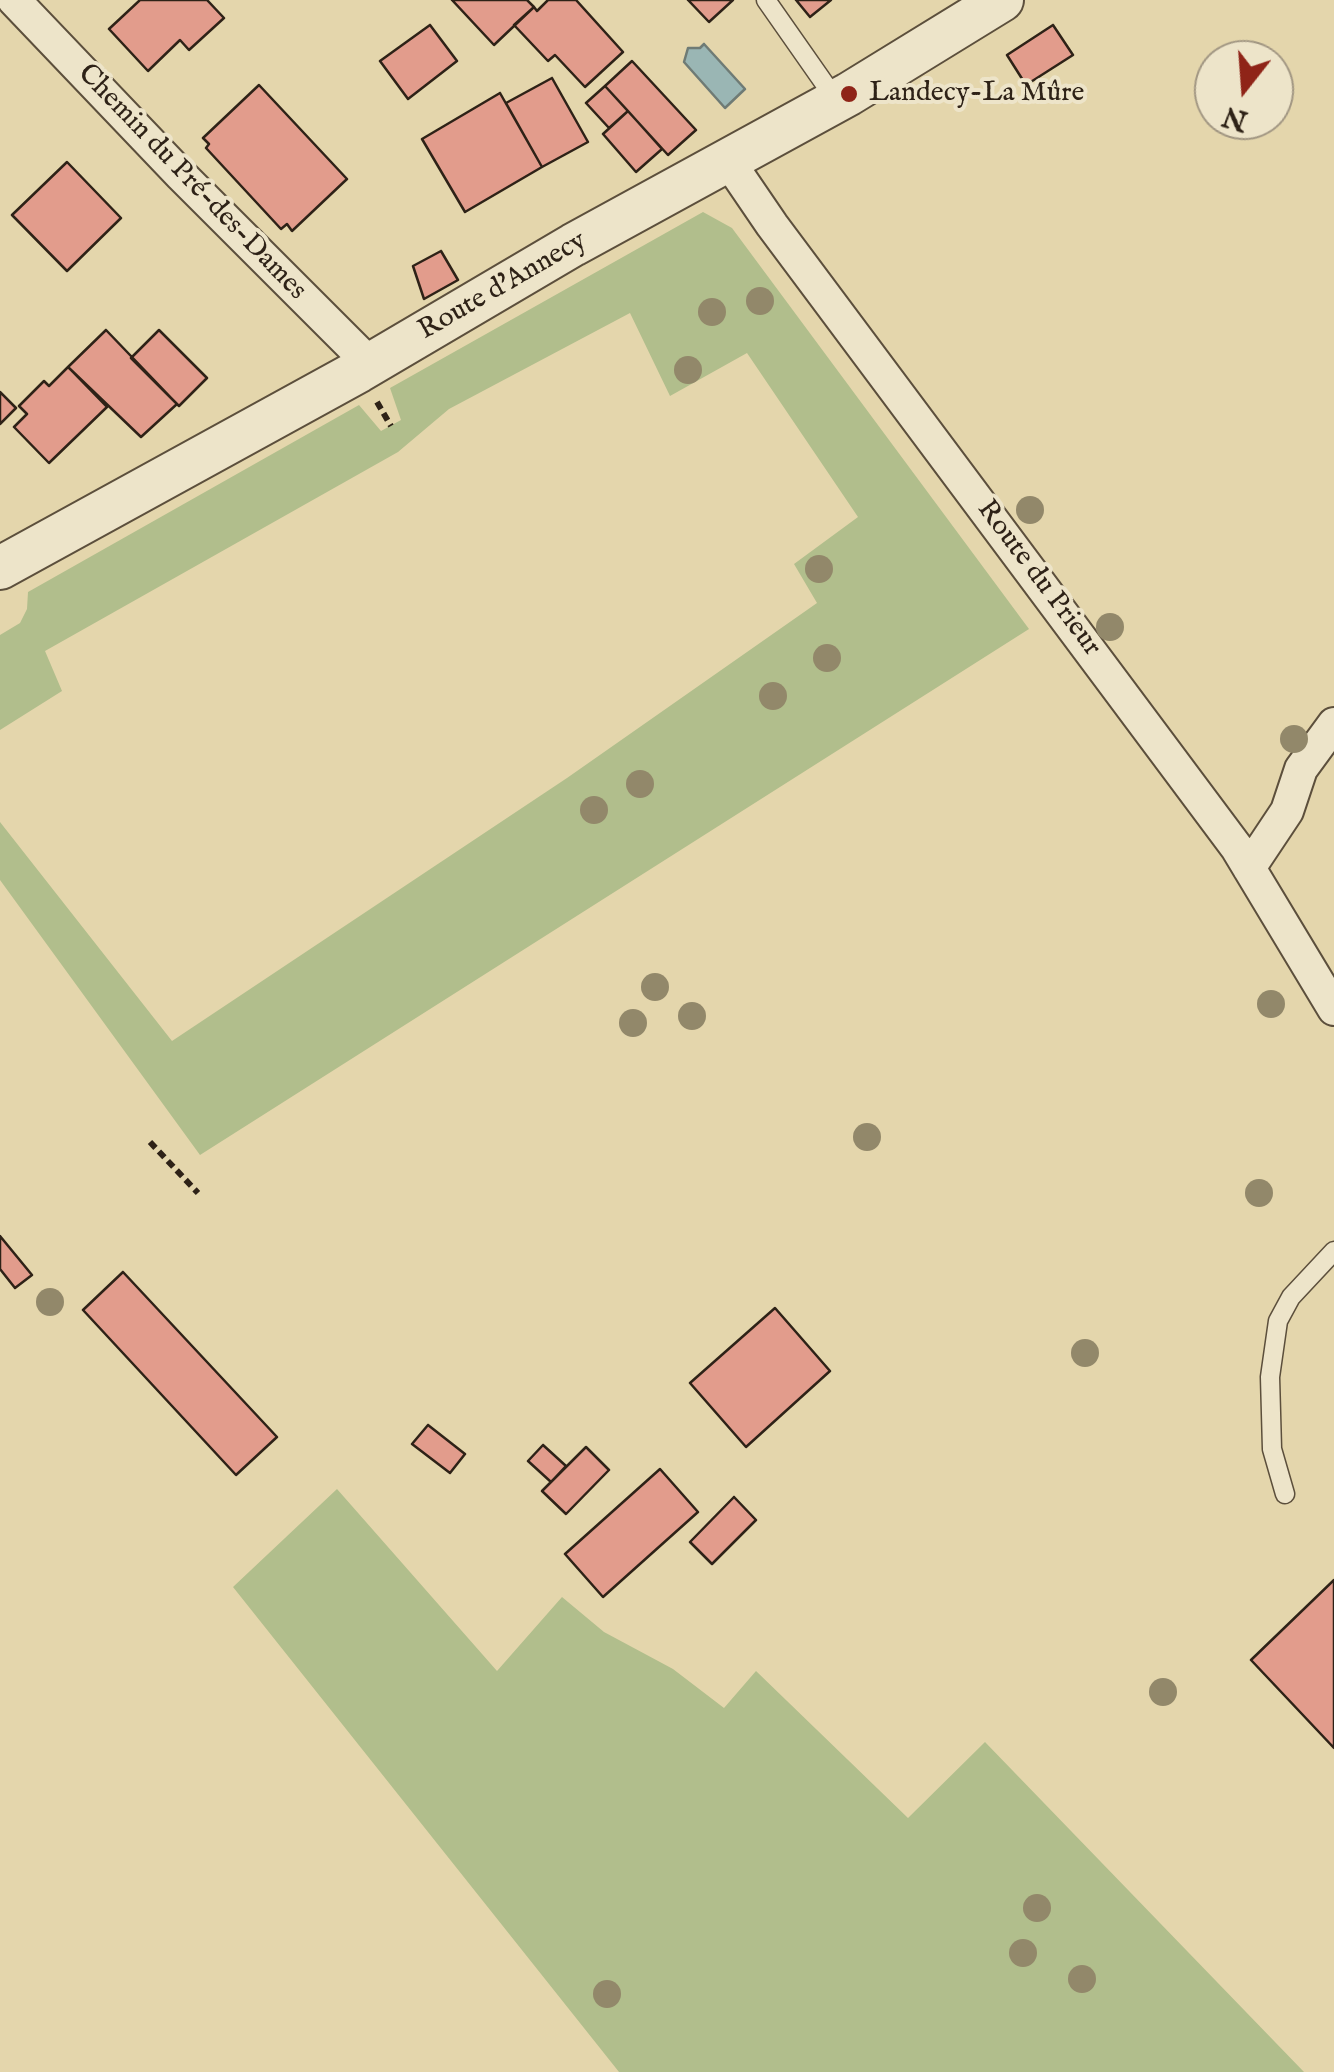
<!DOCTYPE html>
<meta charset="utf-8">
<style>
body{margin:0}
#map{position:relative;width:1334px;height:2072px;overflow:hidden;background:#e4d6ac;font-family:"IM FELL English",serif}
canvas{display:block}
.north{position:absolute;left:1194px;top:40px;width:100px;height:100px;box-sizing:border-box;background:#ede4c9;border:2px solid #a19682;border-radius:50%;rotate:197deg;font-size:28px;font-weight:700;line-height:40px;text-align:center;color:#2e2217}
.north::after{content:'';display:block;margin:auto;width:35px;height:45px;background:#8f2418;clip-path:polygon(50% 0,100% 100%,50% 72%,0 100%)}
</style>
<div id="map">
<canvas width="1334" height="2072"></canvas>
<div class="north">N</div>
</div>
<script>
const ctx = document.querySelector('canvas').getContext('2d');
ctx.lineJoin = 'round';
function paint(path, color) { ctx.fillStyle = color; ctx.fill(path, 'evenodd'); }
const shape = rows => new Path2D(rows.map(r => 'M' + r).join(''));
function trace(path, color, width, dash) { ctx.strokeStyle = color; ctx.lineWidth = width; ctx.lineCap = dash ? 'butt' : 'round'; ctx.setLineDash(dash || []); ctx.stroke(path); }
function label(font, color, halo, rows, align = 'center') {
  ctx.font = font + ' "IM FELL English",serif'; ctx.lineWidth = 8; ctx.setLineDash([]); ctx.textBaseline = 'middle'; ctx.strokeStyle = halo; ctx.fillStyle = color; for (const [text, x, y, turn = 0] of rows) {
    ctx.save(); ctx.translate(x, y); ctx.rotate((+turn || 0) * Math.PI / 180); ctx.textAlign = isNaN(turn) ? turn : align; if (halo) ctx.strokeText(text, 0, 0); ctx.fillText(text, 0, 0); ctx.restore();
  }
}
const green = shape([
 [703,212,732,228,1029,629,200,1155,0,880,0,822,172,1041,567,778,817,603,794,564,858,517,747,353,670,396,630,313,449,409,398,452,45,651,62,691,0,730,0,635,20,623,27,609,28,592,359,405,381,431,401,420,390,388],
 [337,1489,497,1671,562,1597,604,1632,673,1669,724,1708,756,1671,908,1818,985,1742,1304,2072,619,2072,233,1587]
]);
const water = shape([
 [704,44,745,89,725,108,684,62,688,48,700,48,704,44]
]);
const building = shape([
 [140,0,207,0,224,18,189,50,180,40,148,71,109,29,140,0],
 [452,0,527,0,534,7,494,45,452,0],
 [548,0,576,0,623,52,585,87,555,55,548,61,514,25,534,7,537,11,548,0],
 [688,0,733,0,709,22,688,0],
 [796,0,831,0,810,17,796,0],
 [430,25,457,61,408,99,380,61,430,25],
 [1053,25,1073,55,1026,85,1007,55,1053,25],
 [632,61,696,130,668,155,605,86,632,61],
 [552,78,588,142,542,167,506,103,552,78],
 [259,85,347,179,292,231,287,224,281,229,206,148,209,144,203,138,259,85],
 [605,86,628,111,609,128,586,103,605,86],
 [500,93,542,167,465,212,422,139,500,93],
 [628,111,662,149,636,172,603,134,628,111],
 [67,162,121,218,67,271,12,215,67,162],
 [441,251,458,280,424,299,413,266,441,251],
 [106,330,177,404,141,437,68,367,106,330],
 [159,330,207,378,179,406,131,358,159,330],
 [68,367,107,407,49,463,14,427,27,414,19,406,44,381,49,386,68,367],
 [0,392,16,408,0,424,0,392],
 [0,1236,32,1275,15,1288,0,1269,0,1236],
 [123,1272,277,1437,236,1475,83,1310,123,1272],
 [775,1308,830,1371,746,1447,690,1383,775,1308],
 [428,1425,465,1454,450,1473,412,1444,428,1425],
 [543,1445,566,1466,551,1482,528,1461,543,1445],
 [586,1447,609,1470,566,1514,542,1491,586,1447],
 [660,1469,698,1512,603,1597,565,1554,660,1469],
 [734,1497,756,1520,712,1564,690,1542,734,1497],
 [1334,1580,1334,1748,1251,1660,1334,1580]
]);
const path = shape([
 [377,402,391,426],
 [150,1142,198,1193]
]);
const service = shape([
 [766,0,836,100],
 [1285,1494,1272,1449,1270,1377,1278,1321,1291,1297,1334,1251]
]);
const minor = shape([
 [14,0,181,175,370,364],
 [727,159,772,225,1237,848,1334,1009],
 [1249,868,1287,811,1301,769,1334,724]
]);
const tertiary = shape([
 [0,568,359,371,573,245,849,94,1002,0]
]);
const trees = [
 [760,301],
 [712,312],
 [688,370],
 [1030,510],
 [819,569],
 [1110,627],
 [827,658],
 [773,696],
 [1294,739],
 [640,784],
 [594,810],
 [655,987],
 [1271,1004],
 [692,1016],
 [633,1023],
 [867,1137],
 [1259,1193],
 [50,1302],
 [1085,1353],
 [1163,1692],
 [1037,1908],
 [1023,1953],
 [1082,1979],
 [607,1994]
];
const markers = [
 [849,94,10,"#8f2418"]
];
const poiNames = [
 ["Landecy-La Mûre",869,94]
];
const streetNames = [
 ["Chemin du Pré-des-Dames",191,183,46],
 ["Route d'Annecy",503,287,-30],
 ["Route du Prieur",1038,579,53]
];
paint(green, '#b1be8c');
paint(water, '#9ab6b4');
trace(water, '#6f7b75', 2.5);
paint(building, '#e29c8c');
trace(building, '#2e2217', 2.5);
trace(service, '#5c4f3c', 21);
trace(minor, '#5c4f3c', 36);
trace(tertiary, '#5c4f3c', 46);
trace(path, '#2e2217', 6, [8, 5]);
trace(service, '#ede4c9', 18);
trace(minor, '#ede4c9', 32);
trace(tertiary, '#ede4c9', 42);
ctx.fillStyle = '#92886a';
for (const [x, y] of trees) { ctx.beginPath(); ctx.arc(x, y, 14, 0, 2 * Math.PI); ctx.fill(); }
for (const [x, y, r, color] of markers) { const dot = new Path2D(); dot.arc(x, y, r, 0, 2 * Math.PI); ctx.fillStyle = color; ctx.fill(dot); trace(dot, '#ede4c9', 4); }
label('28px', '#2e2217', '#ede4c9', poiNames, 'left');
label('28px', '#2e2217', '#ede4c9', streetNames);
</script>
